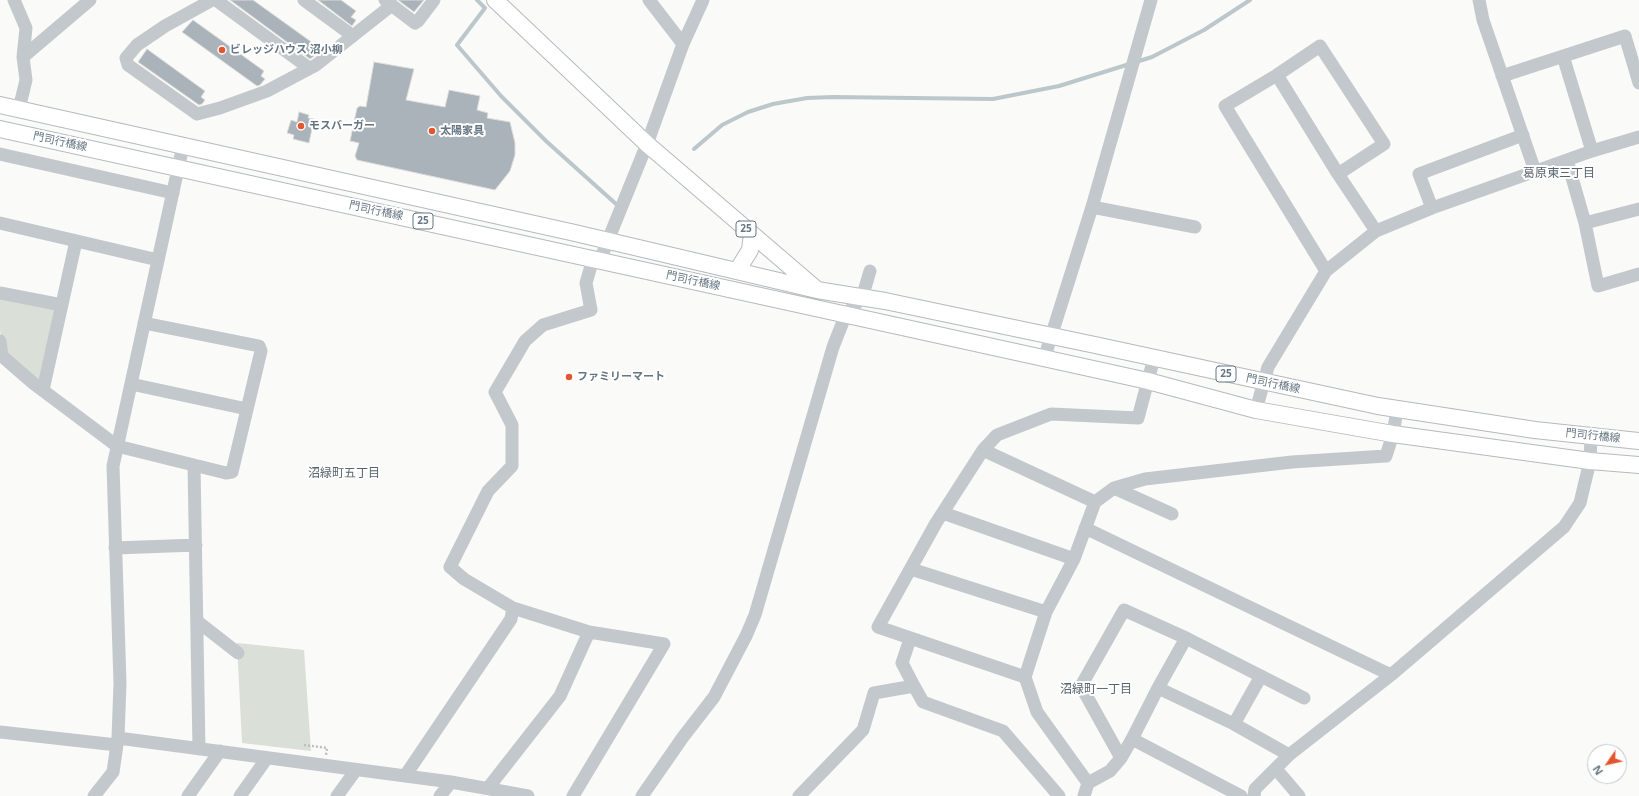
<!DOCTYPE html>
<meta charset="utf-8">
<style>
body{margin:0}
#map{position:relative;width:1639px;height:796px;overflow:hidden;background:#fafaf8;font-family:"Open Sans",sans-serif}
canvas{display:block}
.north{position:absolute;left:1587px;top:744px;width:40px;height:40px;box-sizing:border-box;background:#fff;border:1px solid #c1c8cd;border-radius:50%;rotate:236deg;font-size:11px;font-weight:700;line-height:16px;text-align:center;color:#657683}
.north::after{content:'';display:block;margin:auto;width:14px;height:18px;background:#e4572e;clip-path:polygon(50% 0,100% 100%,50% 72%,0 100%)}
</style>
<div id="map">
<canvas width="1639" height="796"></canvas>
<div class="north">N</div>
</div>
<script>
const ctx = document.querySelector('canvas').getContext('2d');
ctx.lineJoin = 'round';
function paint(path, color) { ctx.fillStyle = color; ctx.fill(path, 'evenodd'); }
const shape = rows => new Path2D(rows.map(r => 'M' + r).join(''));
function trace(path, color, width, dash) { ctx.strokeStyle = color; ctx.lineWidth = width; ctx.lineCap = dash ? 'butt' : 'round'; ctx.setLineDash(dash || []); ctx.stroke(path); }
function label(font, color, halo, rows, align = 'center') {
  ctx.font = font + ' "Open Sans","Noto Sans JP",sans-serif'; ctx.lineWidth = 4; ctx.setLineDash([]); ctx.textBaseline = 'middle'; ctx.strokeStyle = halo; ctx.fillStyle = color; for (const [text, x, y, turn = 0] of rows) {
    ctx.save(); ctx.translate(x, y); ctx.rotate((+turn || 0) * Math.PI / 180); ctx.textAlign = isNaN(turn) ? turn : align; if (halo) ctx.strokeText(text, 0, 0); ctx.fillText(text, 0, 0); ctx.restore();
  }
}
const green = shape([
 [0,296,51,305,55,311,39,381,4,355,0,330],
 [237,643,304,650,311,751,242,743]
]);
const stream = shape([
 [477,0,485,8,457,45,501,96,546,141,616,204],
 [694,149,722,125,748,112,773,104,807,98,833,97,993,99,1059,86,1152,57,1204,30,1250,0]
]);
const building = shape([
 [230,0,253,0,317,46,313,51,317,54,310,59,230,0],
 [318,0,341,0,356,11,351,17,356,20,352,26,318,0],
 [398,0,424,0,414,12,398,0],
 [193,20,264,71,261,76,265,79,260,85,257,86,182,32,193,20],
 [147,49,205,91,201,97,205,100,202,104,199,105,138,62,147,49],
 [374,62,414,69,406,100,445,107,449,90,480,96,477,110,488,113,487,118,510,122,515,143,515,155,510,171,495,190,357,160,355,156,359,143,350,141,357,108,360,106,366,107,374,62],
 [299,112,309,115,308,118,314,119,309,143,293,139,294,135,287,133,291,120,297,122,299,112]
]);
const path = shape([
 [304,745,327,748,326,755]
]);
const minor = shape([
 [14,0,26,28,23,57],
 [212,0,165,26,137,45,126,58,128,65,197,114,220,108,267,91,316,65,392,5],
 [216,0,309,68],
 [304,0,353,36],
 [385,0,415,23,418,21,434,0],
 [649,0,683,44],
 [1479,0,1483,20,1535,171],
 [1563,56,1592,151],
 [1277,75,1338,174,1376,231],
 [1502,76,1625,36,1639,83],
 [19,109,26,80,23,57,90,0],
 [0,154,173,193],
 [1567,160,1585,223,1639,209],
 [1092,207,1195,227],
 [1432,208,1419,174,1523,135],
 [0,223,158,260],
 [1585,223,1598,286,1639,274],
 [600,260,647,144,683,44,703,0],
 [1326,271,1225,106,1277,75,1320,46,1384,144,1338,174],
 [0,293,62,305],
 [0,341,2,356,33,383,117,446,226,473,232,472,261,351,259,346,144,323],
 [1044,359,1092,207,1151,0],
 [131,384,247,409],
 [43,390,76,241],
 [1256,410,1268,367,1326,271,1376,231,1432,208,1592,151,1639,137],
 [983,450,1095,502],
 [194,465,199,749],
 [1114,488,1172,514],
 [943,513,1074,559],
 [1085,528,1391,675],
 [115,548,196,545],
 [911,569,1046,612],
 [513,608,464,579,450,567,488,491,512,466,512,425,495,392,525,341,543,325,591,310,586,283,593,259],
 [197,621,238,653],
 [1186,638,1304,698],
 [1025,677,878,627,936,523,983,450,997,435,1051,414,1138,418,1154,358],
 [914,686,923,702,1003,731,1059,796],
 [1234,724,1261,676],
 [0,732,117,745],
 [118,738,451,782,528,796],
 [1132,739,1158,688],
 [1276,769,1299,796],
 [405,776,511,619,513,608,589,632,664,644,573,796],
 [1088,783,1110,771,1121,758],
 [488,788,560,696,589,632],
 [94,796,113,772,118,738,120,683,113,466,183,146],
 [188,796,220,751],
 [240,796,267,758],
 [337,796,356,770],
 [440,796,451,782],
 [642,796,683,737,714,697,746,636,755,615,833,347,846,314,862,298,870,271],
 [799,796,863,730,874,693,914,686,902,663,910,639],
 [1084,796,1088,783,1037,712,1025,677,1046,612,1074,559,1095,502,1114,488,1145,479,1292,462,1386,456,1393,434,1397,410],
 [1241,796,1132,739,1121,758,1081,686,1124,610,1186,638,1158,688,1234,724,1289,755],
 [1254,796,1255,789,1289,755,1391,675,1564,527,1580,503,1590,461,1591,437]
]);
const major = shape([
 [495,0,647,144,815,288],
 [0,105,575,233,817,290,885,301,1095,345,1378,406,1535,430,1639,441],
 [0,129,1148,381,1256,410,1393,434,1590,461,1639,465],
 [737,271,750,250,752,234]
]);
const markers = [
 [222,50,4,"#e4572e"],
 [301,126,4,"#e4572e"],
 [432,131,4,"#e4572e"],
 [569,377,4,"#e4572e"]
];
const shields = [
 [423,221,20],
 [746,229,20],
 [1226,374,20]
];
const shieldNames = [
 ["25",423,221],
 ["25",746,229],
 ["25",1226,374]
];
const poiNames = [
 ["ビレッジハウス 沼小柳",230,50],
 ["モスバーガー",309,126],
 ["太陽家具",440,131],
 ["ファミリーマート",577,377]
];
const streetNames = [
 ["門司行橋線",60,142,12],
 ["門司行橋線",376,211,12],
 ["門司行橋線",693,281,12],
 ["門司行橋線",1273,384,12],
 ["門司行橋線",1593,436,6]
];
const neighbourhoodNames = [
 ["葛原東三丁目",1559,174],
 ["沼緑町五丁目",344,474],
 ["沼緑町一丁目",1096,690]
];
paint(green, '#dadfd7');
trace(stream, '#bbc7cb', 4);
paint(building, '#aab3b9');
trace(building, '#dcdcda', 1);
trace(major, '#b5babe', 18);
trace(path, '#bbbfc2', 2.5, [2, 2]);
trace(minor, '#c3c8cc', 13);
trace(major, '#fff', 16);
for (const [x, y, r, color] of markers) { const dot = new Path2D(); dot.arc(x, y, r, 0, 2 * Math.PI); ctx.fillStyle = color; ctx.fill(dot); trace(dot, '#fff', 1.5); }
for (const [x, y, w] of shields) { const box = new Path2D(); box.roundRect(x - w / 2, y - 8, w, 16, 3); ctx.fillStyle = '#fff'; ctx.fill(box); trace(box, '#657683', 1); }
label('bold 10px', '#657683', null, shieldNames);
label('bold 11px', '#657683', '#fff', poiNames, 'left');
label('11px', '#657683', '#fff', streetNames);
label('12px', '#57646e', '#fff', neighbourhoodNames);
</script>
